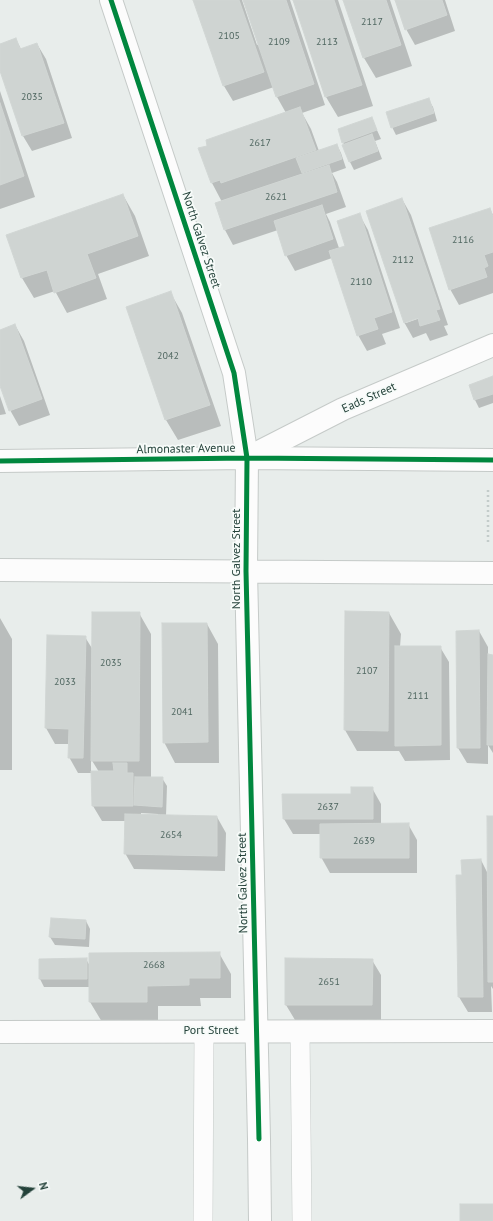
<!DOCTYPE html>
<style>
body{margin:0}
#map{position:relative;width:493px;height:1221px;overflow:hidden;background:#e8edeb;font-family:"PT Sans",sans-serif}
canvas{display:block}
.north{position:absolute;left:12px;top:1169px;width:40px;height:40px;-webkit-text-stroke:3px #f7fbf9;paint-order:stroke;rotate:75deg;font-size:11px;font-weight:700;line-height:16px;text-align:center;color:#24423a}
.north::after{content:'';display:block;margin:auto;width:14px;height:18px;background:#24423a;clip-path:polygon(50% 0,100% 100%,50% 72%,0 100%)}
</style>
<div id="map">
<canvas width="493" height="1221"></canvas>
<div class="north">N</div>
</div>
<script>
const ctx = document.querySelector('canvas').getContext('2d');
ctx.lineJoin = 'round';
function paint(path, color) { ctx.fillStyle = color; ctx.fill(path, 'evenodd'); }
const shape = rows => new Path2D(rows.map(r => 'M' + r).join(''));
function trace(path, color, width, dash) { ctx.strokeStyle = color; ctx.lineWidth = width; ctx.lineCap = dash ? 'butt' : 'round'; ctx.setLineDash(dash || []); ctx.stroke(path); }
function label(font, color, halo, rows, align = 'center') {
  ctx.font = font + ' "PT Sans",sans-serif'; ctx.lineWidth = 3.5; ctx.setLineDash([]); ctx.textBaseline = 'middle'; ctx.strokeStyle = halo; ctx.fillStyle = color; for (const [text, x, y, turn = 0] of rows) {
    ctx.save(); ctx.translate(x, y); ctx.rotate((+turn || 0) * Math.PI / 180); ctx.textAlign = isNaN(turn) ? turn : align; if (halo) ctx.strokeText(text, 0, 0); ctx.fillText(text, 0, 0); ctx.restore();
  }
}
const shadow = shape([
 [194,0,242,0,257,45,259,44,244,0,290,0,325,105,302,113,311,129,319,151,337,145,341,153,346,168,332,173,337,182,346,207,326,214,330,222,339,248,346,246,359,214,368,230,400,328,382,334,386,344,367,351,358,335,332,258,295,271,286,255,278,230,233,245,225,230,222,202,212,183,200,149,286,113,277,97,274,87,233,101,224,86],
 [294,0,338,0,373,106,338,117,326,97],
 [344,0,390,0,412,66,376,78,364,58],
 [396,0,445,0,455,31,415,45,406,29],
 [16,39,21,49,37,44,46,59,72,138,32,151,23,136,0,68,0,45],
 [0,91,35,197,0,209],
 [428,99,433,107,437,121,396,135,392,127],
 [372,119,381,139,375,141,382,159,354,170,350,162,343,142],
 [123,195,135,216,149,256,98,274,107,299,67,313,55,291,34,298,22,278,8,236],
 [402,199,411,215,448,325,444,326,448,335,430,341,426,333,413,338,404,322],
 [422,315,423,317,406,323,406,321],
 [490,209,493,215,493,293,459,305,450,289],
 [170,292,182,313,221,426,178,440,166,420,127,307],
 [15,325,24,341,50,415,19,426,10,410,0,383,0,331],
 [493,377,493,403,479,408,475,400],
 [0,396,6,414,0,415],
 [346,612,389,613,401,634,400,647,440,647,449,662,450,760,405,761,399,751,357,751,345,730],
 [139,613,151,634,151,778,162,778,167,786,166,816,217,817,226,833,225,871,134,869,125,853,126,821,102,821,93,806,92,773,78,773,69,757,69,744,55,744,46,728,48,636,85,637,93,650],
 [91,759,99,772,91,772],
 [141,813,158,814,158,816,141,815],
 [0,618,12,639,12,770,0,770],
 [207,624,218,644,219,763,175,763,164,742],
 [479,631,488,647,488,655,493,656,493,753,488,745,488,764,467,763,458,748],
 [372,788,381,804,381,824,408,824,417,840,417,873,330,873,321,857,321,834,293,834,284,819],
 [493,817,493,989,491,986,492,1012,468,1012,459,997,463,876,481,860,488,874],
 [86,921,90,929,89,947,55,945,50,937],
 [219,953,231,974,231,998,200,998,201,1006,158,1006,158,1022,102,1022,90,1002,90,987,44,987,40,979,86,959,90,966],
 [372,960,381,975,381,1021,295,1020,286,1005]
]);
const building = shape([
 [193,0,239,0,264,72,223,86,193,0],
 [243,0,286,0,314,84,276,97,243,0],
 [293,0,334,0,362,85,325,97,293,0],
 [343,0,386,0,401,45,363,58,343,0],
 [395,0,442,0,447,15,405,30,395,0],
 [16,38,20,49,37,43,64,123,22,136,0,71,0,44,16,38],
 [429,98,434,113,391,128,386,112,429,98],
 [0,103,24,176,0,185,0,103],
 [300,107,316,150,221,183,220,180,211,183,198,148,207,146,206,140,300,107],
 [372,117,377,130,342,143,338,129,372,117],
 [372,134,378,151,349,162,342,145,372,134],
 [337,144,342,159,302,173,296,158,337,144],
 [329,165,337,192,224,230,215,203,329,165],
 [123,194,138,236,87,254,96,278,54,293,47,270,21,278,6,235,123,194],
 [402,198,440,309,436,310,440,320,420,326,418,318,404,323,366,211,402,198],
 [322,205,333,239,285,256,274,221,322,205],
 [490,208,493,217,493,252,484,255,488,266,484,268,487,277,449,290,429,228,490,208],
 [360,213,392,312,374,318,378,329,357,336,329,251,345,246,337,221,360,213],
 [171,291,210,405,165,420,126,307,171,291],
 [15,324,42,399,9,411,0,386,0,330,15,324],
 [493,376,493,394,474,400,469,385,493,376],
 [345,611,389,612,388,731,344,730,345,611],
 [92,612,140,612,139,761,91,761,92,612],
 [162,623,207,623,208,742,163,743,162,623],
 [479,630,480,748,457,748,456,631,479,630],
 [47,635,86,636,83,758,68,758,69,729,45,728,47,635],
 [395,646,441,646,441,745,395,746,395,646],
 [488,654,493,655,493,745,487,745,488,654],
 [113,763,127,763,127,773,133,773,133,806,92,806,91,771,114,771,113,763],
 [135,777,163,777,162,807,134,805,135,777],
 [351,787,373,787,373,819,283,819,282,794,351,794,351,787],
 [125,814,217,816,217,856,124,854,125,814],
 [487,816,493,816,493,982,488,982,487,816],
 [409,823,409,858,320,858,320,824,409,823],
 [481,859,483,997,458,997,456,875,462,875,461,860,481,859],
 [51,918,86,920,85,939,49,937,51,918],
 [220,952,220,978,189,978,189,985,147,986,147,1002,89,1002,89,953,220,952],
 [87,958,87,979,39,979,39,959,87,958],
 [285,958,373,959,372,1005,285,1005,285,958],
 [460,1204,493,1204,493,1221,460,1221,460,1204]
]);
const path = shape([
 [488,542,488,488]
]);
const service = shape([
 [300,1032,302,1221],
 [203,1221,204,1031]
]);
const minor = shape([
 [247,458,343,409,493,345],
 [0,1032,493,1031]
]);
const tertiary = shape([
 [111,0,234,373,247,458,246,571,259,1139,260,1221],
 [0,461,247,458,493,460],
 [0,570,493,573]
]);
const cycleway = shape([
 [111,0,234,373,247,458,246,571,259,1139],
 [0,461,247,458,493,460]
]);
const numberNames = [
 ["2117",372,22],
 ["2105",229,36],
 ["2109",279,42],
 ["2113",327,42],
 ["2035",32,97],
 ["2617",260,143],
 ["2621",276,197],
 ["2116",463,240],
 ["2112",403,260],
 ["2110",361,282],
 ["2042",168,356],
 ["2035",111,663],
 ["2107",367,671],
 ["2033",65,682],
 ["2111",418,696],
 ["2041",182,712],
 ["2637",328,807],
 ["2654",171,835],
 ["2639",364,841],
 ["2668",154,965],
 ["2651",329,982]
];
const streetNames = [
 ["North Galvez Street",201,240,72],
 ["Eads Street",369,398,-24],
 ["Almonaster Avenue",186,449,-1],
 ["North Galvez Street",237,559,-90],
 ["North Galvez Street",243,883,-91],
 ["Port Street",211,1031]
];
paint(shadow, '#0003');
paint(building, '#cfd4d2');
trace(building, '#d1d6d4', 1);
trace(service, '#c5cac8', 20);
trace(minor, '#c5cac8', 24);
trace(tertiary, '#c5cac8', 24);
trace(path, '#c3ccca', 2.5, [2, 3]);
trace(service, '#fcfcfc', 19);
trace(minor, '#fcfcfc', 22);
trace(tertiary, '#fcfcfc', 22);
trace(cycleway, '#00873e', 5);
label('10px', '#506761', null, numberNames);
label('12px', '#24423a', '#f7fbf9', streetNames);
</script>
